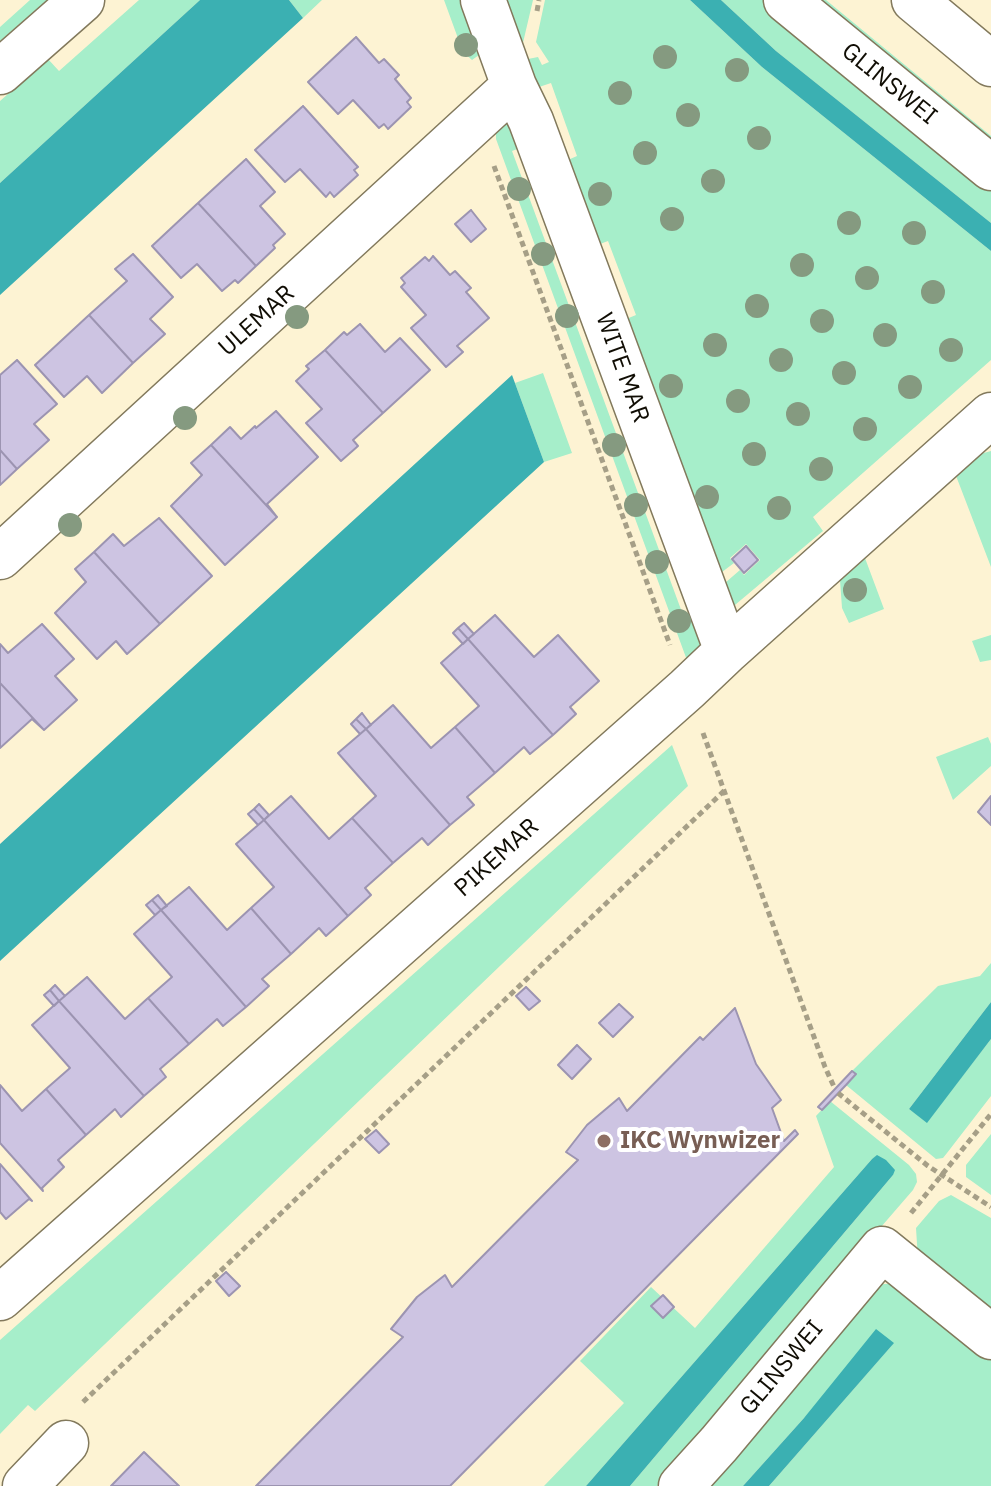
<!DOCTYPE html>
<style>
body{margin:0}
canvas{display:block;background:#fdf3d3}
</style>
<canvas width="991" height="1486"></canvas>
<script>
const ctx = document.querySelector('canvas').getContext('2d');
ctx.lineJoin = 'round';
function paint(path, color) { ctx.fillStyle = color; ctx.fill(path, 'evenodd'); }
const shape = rows => new Path2D(rows.map(r => 'M' + r).join(''));
function trace(path, color, width, dash) { ctx.strokeStyle = color; ctx.lineWidth = width; ctx.lineCap = dash ? 'butt' : 'round'; ctx.setLineDash(dash || []); ctx.stroke(path); }
function label(font, color, halo, rows, align = 'center') {
  ctx.font = font + ' "IBM Plex Sans",sans-serif'; ctx.lineWidth = 8; ctx.setLineDash([]); ctx.textBaseline = 'middle'; ctx.strokeStyle = halo; ctx.fillStyle = color; for (const [text, x, y, turn = 0] of rows) {
    ctx.save(); ctx.translate(x, y); ctx.rotate((+turn || 0) * Math.PI / 180); ctx.textAlign = isNaN(turn) ? turn : align; if (halo) ctx.strokeText(text, 0, 0); ctx.fillText(text, 0, 0); ctx.restore();
  }
}
const green = shape([
 [30,0,47,0,0,41,0,27],
 [139,0,200,0,0,183,0,101,48,59,59,71],
 [289,0,322,0,303,18],
 [444,0,461,0,477,45,479,55,472,60,463,52],
 [501,0,533,0,522,47],
 [545,0,690,0,762,67,991,251,991,360,813,517,823,531,729,610,718,589,740,570,744,575,760,560,746,544,730,558,734,563,714,578,619,322,636,315,608,241,592,247,561,163,577,156,551,83,533,89,523,60,538,57,542,65,549,62,536,42],
 [721,0,769,0,991,181,991,223,776,51],
 [800,0,826,0,991,136,991,155],
 [502,125,511,125,525,146,512,151,683,615,696,611,706,642,688,663,496,139,496,131],
 [543,373,572,453,544,462,515,383],
 [991,451,991,567,953,468,966,458],
 [862,550,884,609,849,623,842,608,840,580,844,568],
 [991,635,991,660,980,662,972,641],
 [988,737,991,744,991,766,953,800,936,757],
 [672,745,688,786,35,1411,28,1405,0,1434,0,1340],
 [991,963,991,1002,909,1109,927,1122,991,1039,991,1096,947,1153,943,1158,936,1159,846,1085,855,1075,852,1071,938,986,980,976],
 [830,1101,909,1165,916,1174,917,1182,913,1190,657,1486,630,1486,893,1175,877,1156,872,1159,586,1486,544,1486,624,1403,580,1361,651,1287,695,1328,834,1167,816,1116],
 [991,1134,991,1195,966,1177,966,1165],
 [951,1195,991,1218,991,1319,918,1260,916,1228,939,1201],
 [901,1283,991,1355,991,1486,769,1486,893,1344,804,1418,743,1486,700,1486,870,1285]
]);
const water = shape([
 [200,0,289,0,303,18,0,295,0,183],
 [690,0,721,0,776,51,991,223,991,251,762,67],
 [512,375,544,462,0,961,0,844],
 [991,1002,991,1039,927,1123,909,1109],
 [877,1155,886,1160,895,1170,893,1175,630,1486,586,1486,872,1159],
 [876,1329,894,1343,769,1486,743,1486,804,1418]
]);
const building = shape([
 [356,37,379,63,384,59,399,75,395,79,411,98,407,102,411,107,388,129,384,124,379,128,353,100,338,114,308,82,356,37],
 [303,106,358,167,354,170,358,175,334,197,330,192,326,197,300,169,285,182,255,150,303,106],
 [246,159,275,192,260,206,285,234,273,245,275,248,256,266,198,203,246,159],
 [198,203,256,266,238,283,235,280,222,291,197,264,181,278,152,246,198,203],
 [471,210,486,229,471,242,455,224,471,210],
 [133,254,173,297,150,319,165,334,133,363,89,315,127,281,115,269,133,254],
 [433,256,450,275,455,271,471,288,466,292,489,318,457,346,463,352,446,367,411,328,426,315,401,287,405,283,401,278,425,257,429,261,433,256],
 [89,315,133,363,102,393,87,376,64,397,35,365,89,315],
 [360,324,385,352,400,338,430,370,383,413,325,350,344,332,347,335,360,324],
 [325,350,383,413,353,440,358,446,341,461,306,423,322,409,296,381,309,369,306,366,325,350],
 [17,360,57,404,34,424,49,440,17,469,0,450,0,375,17,360],
 [276,411,318,457,267,504,277,517,211,445,230,427,241,439,255,426,256,428,276,411],
 [211,445,277,517,225,565,171,506,202,475,191,463,211,445],
 [0,450,17,469,0,485,0,450],
 [159,518,212,576,160,624,94,552,113,534,124,546,159,518],
 [746,546,758,560,744,573,732,559,746,546],
 [94,552,160,624,127,654,116,641,97,659,55,613,86,582,75,569,94,552],
 [495,615,534,657,558,635,599,681,570,707,576,714,553,735,468,639,495,615],
 [464,623,474,634,468,639,458,628,464,623],
 [42,624,74,659,55,676,77,700,44,730,0,683,0,644,8,653,42,624],
 [458,628,468,639,463,644,453,633,458,628],
 [468,639,553,735,530,754,524,747,495,773,455,727,479,706,441,663,468,639],
 [0,683,44,730,32,719,0,748,0,683],
 [393,705,431,748,455,727,495,773,467,797,474,805,450,825,366,729,393,705],
 [362,713,371,725,366,729,356,719,362,713],
 [356,719,366,729,360,734,351,724,356,719],
 [366,729,450,825,428,845,422,838,393,863,352,818,376,796,338,753,366,729],
 [291,796,329,839,352,818,393,863,365,888,371,895,348,916,264,820,291,796],
 [991,796,991,825,978,812,991,796],
 [259,804,269,815,264,820,254,809,259,804],
 [254,809,264,820,258,825,248,814,254,809],
 [264,820,348,916,326,936,319,928,291,954,251,908,274,887,236,844,264,820],
 [189,887,227,930,251,908,291,954,262,979,269,986,246,1007,161,910,189,887],
 [158,895,167,906,161,910,152,900,158,895],
 [152,900,161,910,155,915,146,905,152,900],
 [161,910,246,1007,223,1026,217,1019,189,1044,148,998,172,977,134,934,161,910],
 [87,977,125,1019,148,998,189,1044,160,1069,166,1077,144,1096,59,1001,87,977],
 [55,985,65,996,59,1001,50,990,55,985],
 [526,987,540,1001,529,1010,516,996,526,987],
 [50,990,59,1001,54,1006,44,995,50,990],
 [59,1001,144,1096,121,1117,115,1109,86,1135,46,1089,70,1068,32,1025,59,1001],
 [619,1004,633,1017,613,1037,599,1023,619,1004],
 [735,1008,756,1064,781,1100,772,1108,784,1141,795,1130,798,1134,450,1486,256,1486,403,1337,391,1329,417,1297,445,1275,452,1287,578,1160,566,1152,587,1125,619,1098,627,1111,700,1037,703,1040,735,1008],
 [577,1045,591,1059,572,1079,558,1065,577,1045],
 [852,1071,856,1074,846,1085,822,1110,818,1107,852,1071],
 [0,1085,22,1111,46,1089,86,1135,58,1160,64,1167,42,1188,43,1191,0,1143,0,1085],
 [376,1130,389,1144,379,1153,365,1139,376,1130],
 [0,1164,32,1201,29,1199,6,1219,0,1212,0,1164],
 [226,1272,240,1286,229,1296,216,1281,226,1272],
 [663,1295,674,1307,663,1318,651,1306,663,1295],
 [144,1452,179,1486,111,1486,144,1452]
]);
const path = shape([
 [537,11,539,0],
 [494,166,670,645],
 [703,733,825,1067,835,1089],
 [838,1093,928,1166,991,1207],
 [911,1213,991,1114],
 [83,1402,725,790]
]);
const minor = shape([
 [483,0,514,86,531,121,727,651],
 [786,0,991,168],
 [914,0,991,64],
 [0,72,82,0],
 [0,557,514,86],
 [0,1298,687,689,727,651,991,415],
 [25,1486,66,1443],
 [681,1486,719,1444,882,1249,991,1337]
]);
const trees = [
 [466,45],
 [665,57],
 [737,70],
 [620,93],
 [688,115],
 [759,138],
 [645,153],
 [713,181],
 [519,189],
 [600,194],
 [672,219],
 [849,223],
 [914,233],
 [543,254],
 [802,265],
 [867,278],
 [933,292],
 [757,306],
 [567,316],
 [297,317],
 [822,321],
 [885,335],
 [715,345],
 [951,350],
 [781,360],
 [844,373],
 [671,386],
 [910,387],
 [738,401],
 [798,414],
 [185,418],
 [865,429],
 [614,445],
 [754,454],
 [821,469],
 [707,497],
 [636,505],
 [779,508],
 [70,525],
 [657,562],
 [855,590],
 [679,621]
];
const markers = [
 [604,1141,8,"#8d6e63"]
];
const streetNames = [
 ["GLINSWEI",889,84,39],
 ["ULEMAR",257,321,-42],
 ["WITE MAR",622,368,70],
 ["PIKEMAR",497,858,-42],
 ["GLINSWEI",782,1368,-50]
];
const educationNames = [
 ["IKC Wynwizer",620,1141]
];
paint(green, '#a6eeca');
paint(water, '#3bb0b2');
paint(building, '#cdc4e2');
trace(building, '#9c94b1', 2);
trace(minor, '#82795c', 47);
trace(path, '#a69f87', 5, [6, 4]);
trace(minor, '#fff', 44);
ctx.fillStyle = '#859a80';
for (const [x, y] of trees) { ctx.beginPath(); ctx.arc(x, y, 12, 0, 2 * Math.PI); ctx.fill(); }
for (const [x, y, r, color] of markers) { const dot = new Path2D(); dot.arc(x, y, r, 0, 2 * Math.PI); ctx.fillStyle = color; ctx.fill(dot); trace(dot, '#fff', 3); }
label('24px', '#100d04', '#fff', streetNames);
label('bold 24px', '#785e54', '#fff', educationNames, 'left');
</script>
